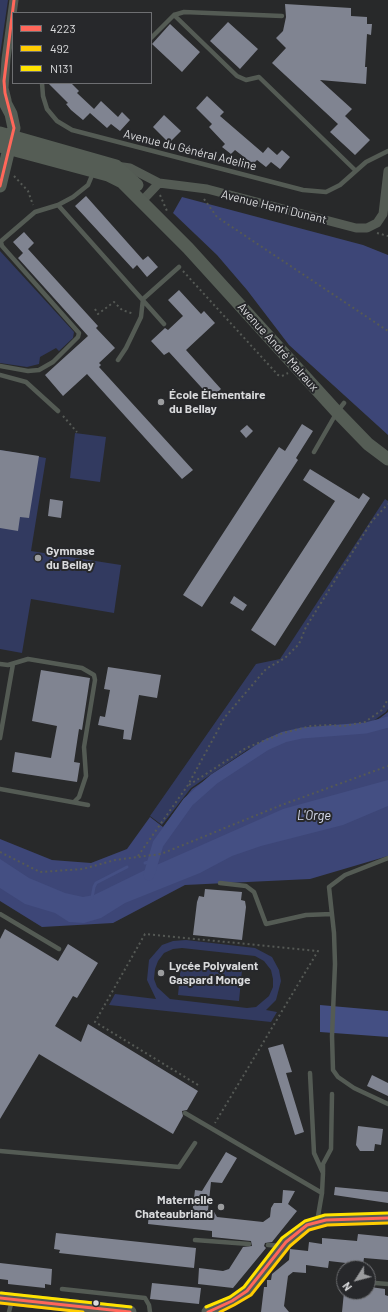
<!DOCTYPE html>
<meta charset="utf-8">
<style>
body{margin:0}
#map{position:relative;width:388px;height:1312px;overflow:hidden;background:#28292a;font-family:Barlow,sans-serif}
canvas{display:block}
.legend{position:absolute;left:12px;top:12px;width:140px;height:72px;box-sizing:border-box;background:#27282b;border:1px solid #6e6f72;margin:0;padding:5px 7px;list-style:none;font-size:12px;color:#d9dadc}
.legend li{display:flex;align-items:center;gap:8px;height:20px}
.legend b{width:20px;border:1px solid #6e6f72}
.north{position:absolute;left:336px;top:1260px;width:40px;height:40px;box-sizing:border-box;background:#27282b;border:1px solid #6e6f72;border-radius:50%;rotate:234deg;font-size:11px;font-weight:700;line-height:16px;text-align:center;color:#d9dadc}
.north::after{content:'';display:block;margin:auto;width:14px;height:18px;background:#9b9c9e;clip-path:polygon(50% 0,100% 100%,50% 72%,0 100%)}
</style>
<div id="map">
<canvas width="388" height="1312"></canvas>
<ul class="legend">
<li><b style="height:5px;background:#ff675a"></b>4223</li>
<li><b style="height:5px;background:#ffcd02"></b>492</li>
<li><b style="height:5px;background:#ffe300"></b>N131</li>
</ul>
<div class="north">N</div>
</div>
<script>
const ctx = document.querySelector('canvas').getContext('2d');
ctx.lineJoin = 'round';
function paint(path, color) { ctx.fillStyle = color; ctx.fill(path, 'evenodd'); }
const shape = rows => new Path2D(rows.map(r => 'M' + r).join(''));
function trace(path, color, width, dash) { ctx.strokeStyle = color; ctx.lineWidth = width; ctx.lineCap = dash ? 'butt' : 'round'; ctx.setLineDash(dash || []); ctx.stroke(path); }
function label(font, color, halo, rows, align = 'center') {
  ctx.font = font + ' Barlow,sans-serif'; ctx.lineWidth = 4; ctx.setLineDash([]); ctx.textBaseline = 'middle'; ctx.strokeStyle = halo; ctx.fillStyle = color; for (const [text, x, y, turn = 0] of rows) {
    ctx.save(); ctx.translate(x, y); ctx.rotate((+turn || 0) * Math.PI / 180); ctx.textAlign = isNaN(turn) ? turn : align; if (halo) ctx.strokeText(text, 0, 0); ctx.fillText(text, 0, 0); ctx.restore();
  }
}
const green = shape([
 [0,0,8,0,0,55],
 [0,251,74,332,73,338,59,351,56,348,40,357,39,364,27,367,0,363],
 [75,433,106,437,100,482,70,478],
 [0,450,46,458,31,551,121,565,114,613,31,599,22,653,0,649],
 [385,499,388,501,388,709,386,712,366,726,312,728,284,735,247,750,191,788,162,825,150,816,256,664,280,659],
 [186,940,255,948,272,957,279,970,281,981,276,1000,266,1010,277,1012,271,1022,109,1005,115,994,156,999,147,980,149,960,162,945,173,941],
 [182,948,255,956,264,961,271,970,273,979,273,987,269,996,256,1007,247,1008,170,999,157,987,154,979,155,969,158,961,164,953,173,949],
 [181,964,242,970,239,1001,178,995]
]);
const forest = shape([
 [182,197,363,245,388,255,388,435,289,345,247,290,217,255,173,213],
 [388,712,388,856,310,879,185,885,113,923,42,927,0,901,0,839,52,860,91,863,127,849,150,817,163,827,192,789,247,752,284,736,312,729,368,727]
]);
const water = shape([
 [388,780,388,806,343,825,261,846,232,856,200,873,125,903,101,918,84,923,69,922,55,913,25,904,0,888,0,859,29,878,65,893,83,897,94,895,143,871,283,809],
 [320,1005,388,1011,388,1037,320,1032]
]);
const stream = shape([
 [145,863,152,861],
 [92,898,94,887,96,883,127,867]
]);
const canal = shape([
 [149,875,158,844,188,802,214,779,266,745,284,737,302,733,366,728,388,722]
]);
const building = shape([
 [285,4,351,8,351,16,367,17,367,24,372,24,371,35,367,34,365,67,367,67,366,84,320,80,352,109,345,116,370,140,355,155,330,132,338,124,272,63,286,48,276,38,283,31,286,17],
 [228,22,258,49,240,69,210,41],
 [170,24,200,52,182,72,152,44],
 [48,83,71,83,79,91,77,93,94,109,101,101,118,117,122,112,130,120,120,131,111,124,107,128,90,113,83,120,71,110,66,104,68,103],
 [207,96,224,112,220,116,263,153,268,147,277,155,282,150,290,157,280,169,271,162,266,167,257,160,253,164,235,150,231,154,222,147,225,144,209,127,212,124,196,108],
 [164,115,181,131,169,143,153,127],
 [86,196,143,260,148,256,158,267,147,277,137,265,133,269,75,206],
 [24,232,34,243,28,249,98,326,96,328,115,348,99,363,101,365,99,367,193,470,182,479,87,374,63,396,45,375,88,336,18,258,23,253,13,242],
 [179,290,201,314,204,311,215,323,186,350,221,389,211,398,169,352,164,355,151,341,165,328,168,330,183,316,168,300],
 [302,424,313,431,296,458,298,460,202,607,183,595,279,447,285,451],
 [247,425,253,431,246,438,240,431],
 [0,450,39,456,29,518,20,517,18,531,0,528],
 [310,469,359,499,363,493,370,498,275,646,251,630,335,501,303,480],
 [50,499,63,501,61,518,48,516],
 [234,596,247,605,243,611,230,603],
 [108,667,161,675,157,698,139,695,131,740,123,739,124,730,98,725,100,716,105,717,110,690,104,689],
 [41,670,90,678,82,730,79,729,74,762,80,763,77,782,12,772,15,752,51,758,57,726,32,721],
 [205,889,242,892,241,900,245,901,246,907,242,940,193,935,197,902,199,896,204,897],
 [5,929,58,961,68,944,98,963,77,998,73,996,55,1026,81,1042,88,1024,198,1091,187,1110,182,1111,183,1116,173,1134,39,1054,0,1119,0,939],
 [283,1044,292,1072,286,1073,304,1132,295,1135,268,1048],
 [372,1075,388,1083,388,1096,367,1086],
 [358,1126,383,1129,381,1145,375,1144,374,1151,360,1151,356,1145],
 [226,1152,237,1158,222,1183,211,1182,208,1210,213,1210,217,1217,263,1222,270,1217,271,1208,274,1203,282,1203,283,1190,295,1191,288,1204,297,1211,272,1242,265,1243,264,1246,266,1248,233,1288,198,1284,199,1268,223,1271,229,1269,243,1247,252,1246,251,1241,212,1237,212,1231,148,1224,149,1211,192,1215,195,1190,202,1191],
 [335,1187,388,1192,388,1203,334,1195],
 [56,1233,196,1248,194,1268,59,1253,60,1250,54,1249],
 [358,1234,388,1237,388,1260,364,1258,363,1265,329,1261,328,1268,306,1265,306,1273,293,1272,288,1276,284,1306,289,1312,261,1312,264,1287,267,1287,267,1280,271,1280,272,1274,289,1260,290,1249,308,1251,309,1242,322,1244,322,1238,357,1241],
 [0,1263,52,1269,51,1285,45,1284,45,1288,8,1284,8,1280,0,1279],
 [152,1283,201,1288,199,1304,150,1299],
 [370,1287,385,1289,385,1295,388,1296,388,1312,342,1312,344,1292,369,1295]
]);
const path = shape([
 [14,176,28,191,33,205],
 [160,195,167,211],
 [204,199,217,217,388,331],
 [377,233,388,236],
 [183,271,278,375,282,376,288,373],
 [95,309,98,314,114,302,122,310,134,314],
 [63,416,77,432],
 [189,785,246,748,283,733,311,726,330,725,344,726,365,722,382,710,388,699],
 [0,852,40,872,83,869,115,860,161,854,279,806,388,766],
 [138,856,188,785,225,717,266,669,285,658,299,644,306,627,372,521,388,504],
 [198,1085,95,1022,145,934,318,951,215,1123]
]);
const lane = shape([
 [174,15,237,76,246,80,259,77,356,171],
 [151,38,174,15,184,12,282,16],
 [42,83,43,96,47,109,57,121,72,130,303,190,326,192,340,185,366,162,388,151],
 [58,205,164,324],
 [0,242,35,212,58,205,73,197,88,185,93,173],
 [118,360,126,348,141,317,143,299,179,267],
 [0,366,28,371,39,370,53,362,78,337,79,333,2,246,1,242],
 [0,375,26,382,58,411],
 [314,452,337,412,344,403],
 [0,664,8,665,28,659,82,668,94,675,95,680,84,747,86,776,79,797,75,801],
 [0,738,13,664],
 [0,789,88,805],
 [388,858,345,875,329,887,334,933,335,964,332,1036,333,1070,338,1077,354,1088,388,1104],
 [220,883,246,886,254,892,266,924,306,915,332,914],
 [0,914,59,949],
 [310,1073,314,1153,323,1173,322,1193,317,1222],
 [185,1113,322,1193],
 [0,1151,179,1167,195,1143],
 [323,1172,323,1164,331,1149,332,1094],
 [195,1240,249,1244],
 [268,1245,282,1246],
 [375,1283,388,1284],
 [62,1289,145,1298,149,1305,150,1312],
 [9,1312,12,1300]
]);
const street = shape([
 [7,100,4,88,6,59,14,0],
 [116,166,130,168,159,183,207,189,356,228,367,228,377,223,383,214],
 [142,201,159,183],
 [383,214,388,171],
 [210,1312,232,1301,247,1291,286,1242,307,1225,326,1220,388,1218]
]);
const secondary = shape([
 [0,93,11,114,14,128,0,186],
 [0,133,116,166,137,185],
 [0,146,108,175,122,182,188,248,337,412,368,444,388,459],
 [0,1298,130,1312],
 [208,1312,209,1311]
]);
const bus1 = shape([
 [0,186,14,128,5,93,4,81,14,0],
 [0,1298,130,1312],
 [208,1312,232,1301,247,1291,286,1242,307,1225,326,1220,388,1218]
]);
const bus2 = shape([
 [0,1303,83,1312],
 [220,1312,234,1305,251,1295,290,1246,309,1230,327,1225,388,1223]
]);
const bus3 = shape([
 [1,1293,131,1307],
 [206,1307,230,1297,244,1287,282,1238,305,1221,325,1215,388,1213]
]);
const markers = [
 [161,402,4,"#9b9c9e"],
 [38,558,4,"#9b9c9e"],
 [161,973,4,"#9b9c9e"],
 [221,1207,4,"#9b9c9e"],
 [96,1303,3.5,"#d9dadc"]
];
const streetNames = [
 ["Avenue du Général Adeline",190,150,14],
 ["Avenue Henri Dunant",274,207,14],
 ["Avenue André Malraux",278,347,48]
];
const poiNames = [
 ["École Élementaire",169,395],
 ["du Bellay",169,409],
 ["Gymnase",46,551],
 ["du Bellay",46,565],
 ["Lycée Polyvalent",169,966],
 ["Gaspard Monge",169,980],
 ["Maternelle",213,1200,"right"],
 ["Chateaubriand",213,1214,"right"]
];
const waterNames = [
 ["L'Orge",314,816]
];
paint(green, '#323a60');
paint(forest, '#3d4677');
paint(water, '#444f83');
trace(stream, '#444f83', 3);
trace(canal, '#444f83', 11);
paint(building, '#808491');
trace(path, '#555955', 2, [2, 3]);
trace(lane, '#545b54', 4.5);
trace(street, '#545b54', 9);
trace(secondary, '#555d55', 13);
trace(bus1, '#ff675a', 3);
trace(bus2, '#ffcd02', 3);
trace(bus3, '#ffe300', 3);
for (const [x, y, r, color] of markers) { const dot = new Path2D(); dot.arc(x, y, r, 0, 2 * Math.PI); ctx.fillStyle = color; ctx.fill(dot); trace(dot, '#27282b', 1.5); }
label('12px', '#d9dadc', '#27282b', streetNames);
label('bold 12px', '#d9dadc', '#27282b', poiNames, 'left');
label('italic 13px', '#d9def0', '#27282b', waterNames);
</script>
